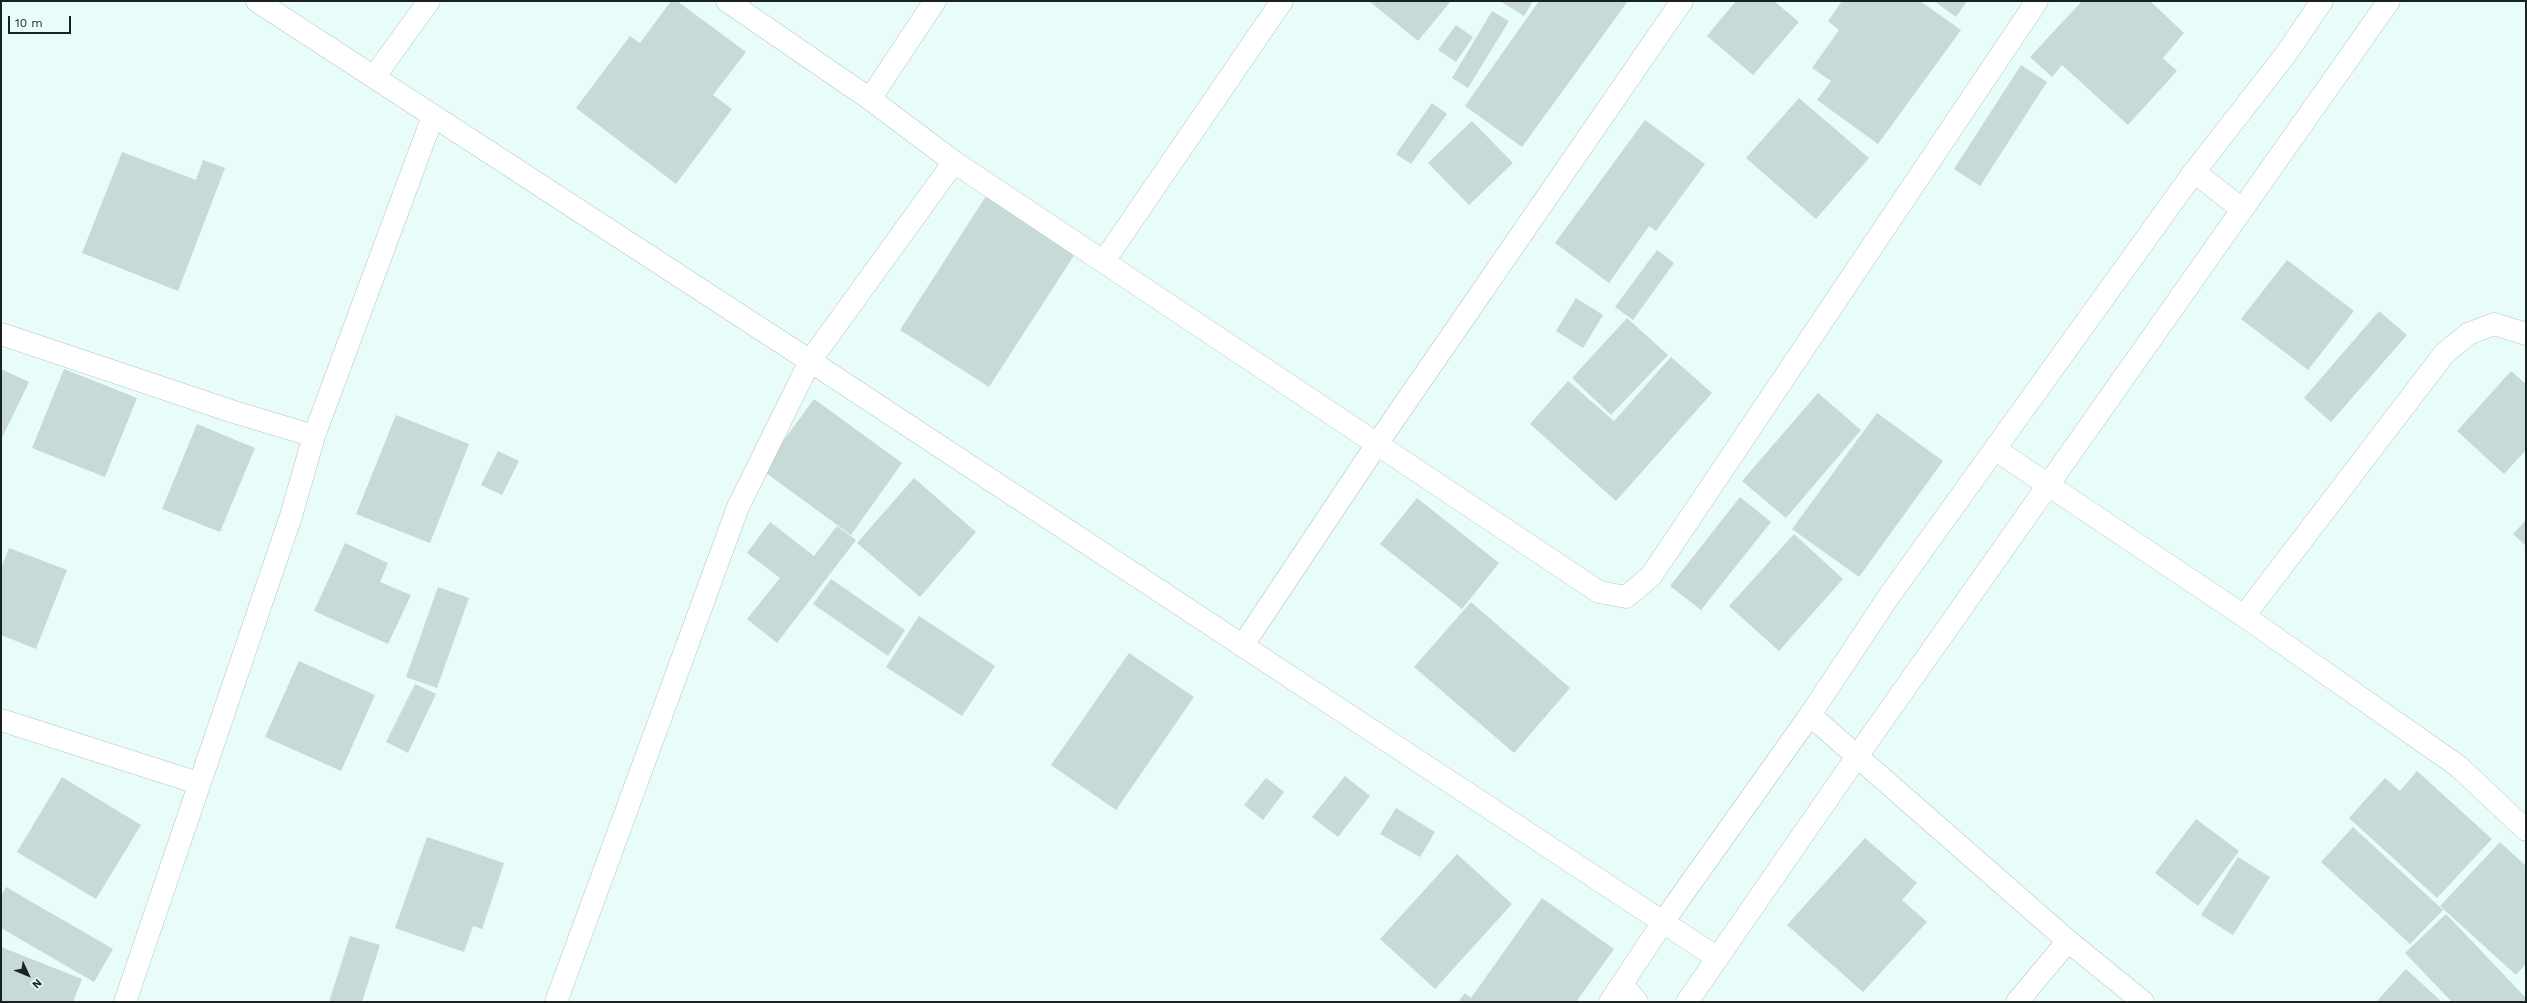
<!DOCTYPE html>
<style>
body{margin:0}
#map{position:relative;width:2527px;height:1003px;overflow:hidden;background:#e8fcf9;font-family:"Work Sans",sans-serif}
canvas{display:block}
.frame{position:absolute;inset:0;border:2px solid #1a2221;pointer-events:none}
.north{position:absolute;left:8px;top:955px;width:40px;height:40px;-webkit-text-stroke:3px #e8fcf9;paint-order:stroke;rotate:134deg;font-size:11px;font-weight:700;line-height:16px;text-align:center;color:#1a2221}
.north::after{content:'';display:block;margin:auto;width:14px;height:18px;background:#1a2221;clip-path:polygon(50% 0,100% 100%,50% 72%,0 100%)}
.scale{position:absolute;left:8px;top:16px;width:63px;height:18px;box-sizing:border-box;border:2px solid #1a2221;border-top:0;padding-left:5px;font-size:12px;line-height:14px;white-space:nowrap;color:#1a2221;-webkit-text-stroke:3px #e8fcf9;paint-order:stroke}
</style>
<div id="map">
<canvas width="2527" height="1003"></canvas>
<div class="frame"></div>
<div class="north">N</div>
<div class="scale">10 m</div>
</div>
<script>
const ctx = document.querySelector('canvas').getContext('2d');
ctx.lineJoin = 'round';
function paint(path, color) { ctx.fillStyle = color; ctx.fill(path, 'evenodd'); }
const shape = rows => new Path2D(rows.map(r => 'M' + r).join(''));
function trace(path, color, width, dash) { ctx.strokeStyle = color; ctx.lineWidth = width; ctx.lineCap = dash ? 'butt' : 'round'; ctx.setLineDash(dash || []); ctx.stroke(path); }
const building = shape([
 [671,1,677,1,746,52,713,95,732,109,676,184,576,108,630,36,640,43],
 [1369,1,1451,1,1418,41],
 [1500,1,1533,1,1524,16],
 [1539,1,1628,1,1522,147,1465,106],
 [1736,1,1774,1,1799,22,1753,75,1707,36],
 [1842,1,1920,1,1961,30,1878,144,1817,100,1831,81,1812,68,1839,30,1828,21],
 [1934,1,1967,1,1956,17],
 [2082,1,2150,1,2184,33,2163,58,2177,71,2128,125,2062,65,2052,77,2030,57],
 [1492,11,1509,21,1468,88,1452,78],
 [1456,25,1473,37,1456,62,1438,50],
 [2021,65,2047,82,1980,186,1954,169],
 [1799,98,1869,158,1816,219,1746,158],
 [1432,103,1447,114,1411,164,1396,154],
 [1645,120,1705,164,1656,231,1649,226,1609,283,1555,243],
 [1472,121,1513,163,1469,205,1428,163],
 [122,152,196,180,203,160,225,168,178,291,82,253],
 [986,196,1075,254,989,387,900,330],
 [1657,250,1674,263,1633,320,1615,307],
 [2287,260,2354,311,2308,370,2241,319],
 [1576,298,1603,315,1583,348,1556,331],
 [2379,311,2407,335,2331,422,2304,398],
 [1627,318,1668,355,1611,415,1572,378],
 [1671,357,1712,393,1616,501,1530,424,1568,381,1614,421],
 [1,369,29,382,1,440],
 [64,369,137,398,105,477,32,448],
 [2511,371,2526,384,2526,450,2504,474,2457,431],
 [1818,393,1861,430,1786,518,1742,481],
 [814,399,902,463,851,535,762,470],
 [1877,413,1943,461,1859,577,1792,529],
 [396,415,469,444,430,543,356,514],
 [197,424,255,448,220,532,162,509],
 [498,451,519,461,502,495,481,485],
 [914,478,976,532,920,597,857,543],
 [1740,497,1771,522,1701,610,1670,586],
 [1417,498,1499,563,1462,609,1380,544],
 [2526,520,2526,546,2513,534],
 [770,522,814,556,837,526,856,540,777,643,747,619,780,578,747,553],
 [1794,534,1843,579,1779,651,1729,606],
 [345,543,388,563,380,582,411,595,388,644,314,611],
 [9,548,67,570,36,649,1,635,1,568],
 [831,579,905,630,888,656,813,604],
 [438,587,469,598,437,688,406,677],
 [1471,602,1570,688,1514,753,1414,667],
 [919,616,995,666,962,716,886,667],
 [1129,653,1194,697,1116,810,1051,765],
 [299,661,375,695,341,771,265,737],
 [415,684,436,694,408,753,386,742],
 [2417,771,2492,839,2437,898,2349,818,2385,778,2400,791],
 [1345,776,1370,796,1338,837,1312,817],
 [62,777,141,825,96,899,17,852],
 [1266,778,1284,792,1263,820,1244,805],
 [1396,808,1435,832,1420,857,1380,834],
 [2196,819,2239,851,2198,906,2155,873],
 [2353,827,2443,910,2410,944,2321,862],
 [427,837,504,863,482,929,473,926,464,952,395,928],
 [1865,838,1917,883,1902,900,1927,922,1863,992,1787,925],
 [2500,842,2526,866,2526,964,2516,975,2440,906],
 [1457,854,1512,904,1435,989,1380,939],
 [2238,857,2270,877,2233,935,2201,915],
 [6,887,113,949,94,982,1,928,1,896],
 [1542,898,1614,949,1576,1002,1458,1002,1465,993,1471,998],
 [2446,914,2526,998,2526,1002,2452,1002,2405,953],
 [350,936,380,945,362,1002,329,1002],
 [1,947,82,979,73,1002,1,1002],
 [2406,969,2442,1002,2376,1002]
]);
const street = shape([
 [257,1,810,361,1716,957],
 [727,1,870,99,954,162,1599,592,1626,597,1651,576,2037,1],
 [374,77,429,1],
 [870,99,935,1],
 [2194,172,2242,209],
 [1104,261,1282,1],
 [1,334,234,412,314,436,291,516,125,1002],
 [314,436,433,116],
 [1996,450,2244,616,2458,766,2526,830],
 [2244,616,2444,354,2468,334,2494,324,2526,334],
 [1243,645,1377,444,1682,1],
 [1810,715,2068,941],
 [1,720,198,783],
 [1622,984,1637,1002],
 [556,1002,738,507,810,361,954,162],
 [1610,1002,1663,922,1810,715,1887,599,2194,172,2286,54,2322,1],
 [1687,1002,1858,755,2389,1],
 [2017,1002,2068,941,2143,1002]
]);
paint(building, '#c7dad8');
trace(street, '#b2c5c3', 23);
trace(street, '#fff', 22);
</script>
